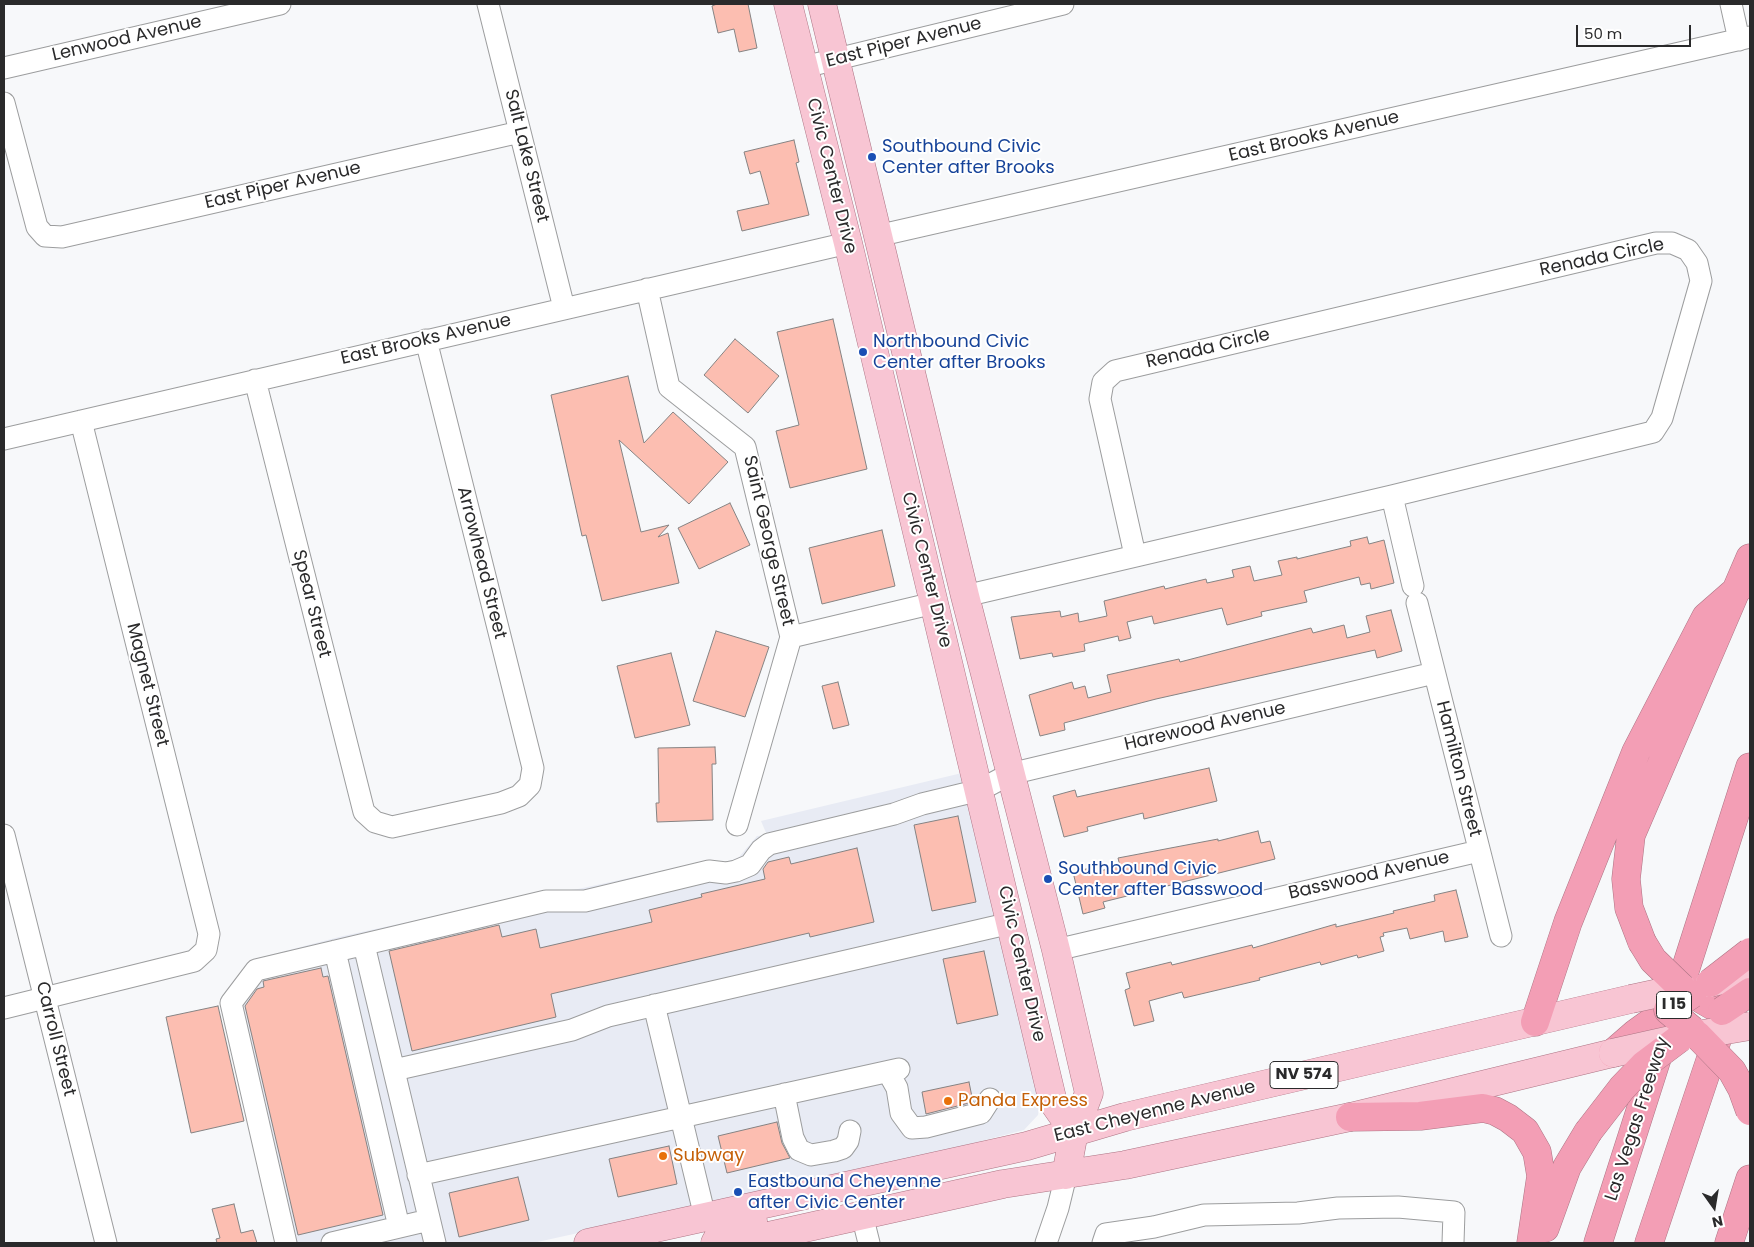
<!DOCTYPE html>
<style>
body{margin:0}
#map{position:relative;width:1754px;height:1247px;overflow:hidden;background:#f7f8fa;font-family:Poppins,sans-serif}
canvas{display:block}
.frame{position:absolute;inset:0;border:5px solid #2a2a2b;pointer-events:none}
.north{position:absolute;left:1689px;top:1182px;width:50px;height:50px;-webkit-text-stroke:4px #fff;paint-order:stroke;rotate:167deg;font-size:14px;font-weight:700;line-height:20px;text-align:center;color:#2a2a2b}
.north::after{content:'';display:block;margin:auto;width:18px;height:22px;background:#2a2a2b;clip-path:polygon(50% 0,100% 100%,50% 72%,0 100%)}
.scale{position:absolute;left:1576px;top:25px;width:115px;height:22px;box-sizing:border-box;border:2px solid #2a2a2b;border-top:0;padding-left:6px;font-size:15px;line-height:18px;white-space:nowrap;color:#2a2a2b;-webkit-text-stroke:4px #fff;paint-order:stroke}
</style>
<div id="map">
<canvas width="1754" height="1247"></canvas>
<div class="frame"></div>
<div class="north">N</div>
<div class="scale">50 m</div>
</div>
<script>
const ctx = document.querySelector('canvas').getContext('2d');
ctx.lineJoin = 'round';
function paint(path, color) { ctx.fillStyle = color; ctx.fill(path, 'evenodd'); }
const shape = rows => new Path2D(rows.map(r => 'M' + r).join(''));
function trace(path, color, width, dash) { ctx.strokeStyle = color; ctx.lineWidth = width; ctx.lineCap = dash ? 'butt' : 'round'; ctx.setLineDash(dash || []); ctx.stroke(path); }
function label(font, color, halo, rows, align = 'center') {
  ctx.font = font + ' Poppins,sans-serif'; ctx.lineWidth = 4; ctx.setLineDash([]); ctx.textBaseline = 'middle'; ctx.strokeStyle = halo; ctx.fillStyle = color; for (const [text, x, y, turn = 0] of rows) {
    ctx.save(); ctx.translate(x, y); ctx.rotate((+turn || 0) * Math.PI / 180); ctx.textAlign = isNaN(turn) ? turn : align; if (halo) ctx.strokeText(text, 0, 0); ctx.fillText(text, 0, 0); ctx.restore();
  }
}
const built = shape([
 [962,773,1041,1098,1038,1115,1024,1130,908,1160,533,1243,289,1243,233,988,258,958,343,936,528,896,578,889,694,864,725,863,739,857,757,836,767,835,761,821]
]);
const building = shape([
 [717,4,748,4,757,48,739,52,734,29,718,33,712,6,717,4],
 [794,140,799,162,796,163,809,215,742,231,737,211,769,204,760,171,750,174,744,152,794,140],
 [833,319,867,469,790,488,776,431,799,425,777,332,833,319],
 [735,339,779,376,748,413,704,375,735,339],
 [628,376,644,443,673,412,728,462,689,504,619,440,641,532,669,525,658,537,668,533,679,583,602,601,586,535,582,536,551,395,628,376],
 [730,503,750,545,699,569,678,528,730,503],
 [882,530,895,586,822,604,809,548,882,530],
 [1367,537,1369,544,1384,540,1394,583,1371,589,1370,583,1361,585,1359,577,1304,591,1307,602,1261,612,1262,616,1227,625,1222,608,1154,624,1152,616,1127,622,1131,638,1119,641,1118,636,1084,644,1085,651,1053,657,1052,653,1020,659,1011,617,1060,611,1061,617,1078,613,1079,622,1107,616,1104,601,1164,586,1165,589,1206,579,1207,583,1234,577,1232,570,1250,566,1254,581,1282,575,1278,561,1297,557,1297,559,1351,546,1350,541,1367,537],
 [1391,610,1402,651,1377,658,1375,650,1156,699,1064,723,1065,730,1040,736,1029,695,1072,682,1074,689,1085,686,1088,698,1111,692,1107,675,1179,659,1180,662,1311,628,1313,633,1344,625,1347,638,1370,632,1366,616,1391,610],
 [716,631,769,647,745,717,693,701,716,631],
 [671,653,690,725,635,738,617,666,671,653],
 [838,682,849,725,833,729,822,686,838,682],
 [715,747,716,764,712,764,713,820,657,822,656,803,659,803,658,748,715,747],
 [1209,768,1217,801,1144,819,1143,813,1087,827,1088,831,1064,837,1053,796,1075,790,1077,797,1209,768],
 [958,816,976,902,932,911,914,825,958,816],
 [1258,831,1261,843,1270,841,1275,859,1103,902,1105,908,1083,914,1073,872,1095,867,1096,872,1120,866,1118,858,1218,839,1218,841,1258,831],
 [857,848,874,922,810,937,809,933,551,994,556,1017,412,1051,389,951,499,925,502,937,536,929,540,948,652,922,649,910,702,897,701,894,765,879,763,869,768,862,789,857,791,864,857,848],
 [1456,890,1468,937,1445,942,1443,931,1410,939,1407,928,1383,933,1384,936,1380,937,1384,951,1358,958,1357,955,1321,965,1320,962,1259,978,1260,980,1184,998,1182,992,1149,1001,1154,1021,1134,1026,1125,990,1130,988,1126,973,1171,962,1172,965,1252,945,1253,948,1336,924,1336,927,1394,913,1393,911,1435,901,1434,895,1456,890],
 [984,951,998,1015,957,1024,943,959,984,951],
 [321,968,323,977,328,976,383,1215,298,1235,245,1006,257,989,264,987,263,981,321,968],
 [218,1006,244,1121,191,1133,166,1017,218,1006],
 [969,1082,973,1102,926,1114,922,1092,969,1082],
 [777,1122,782,1143,790,1158,727,1173,718,1136,777,1122],
 [669,1146,677,1184,618,1197,609,1159,669,1146],
 [518,1177,529,1220,459,1237,449,1193,518,1177],
 [234,1204,241,1233,253,1230,257,1243,217,1243,216,1239,220,1238,212,1209,234,1204]
]);
const minor = shape([
 [488,4,564,308],
 [1731,4,1739,40],
 [804,67,1063,4],
 [4,68,280,4],
 [4,103,37,227,45,236,62,237,520,132],
 [877,236,1750,37],
 [647,289,669,387,745,447,791,637,737,825],
 [255,380,364,812,375,822,392,827,501,803,519,796,530,785,533,768,426,340],
 [4,439,848,243],
 [1392,496,1413,586],
 [965,596,1392,496,1653,432,1662,418,1701,281,1697,263,1688,250,1672,243,1656,243,1115,371,1103,382,1100,399,1135,555],
 [1417,603,1501,936],
 [791,637,934,603],
 [4,835,106,1243],
 [364,945,435,1243],
 [1056,950,1479,851],
 [335,951,399,1227],
 [654,1005,705,1217],
 [4,1008,194,961,206,950,209,934,81,421],
 [394,1070,572,1030,608,1016,1011,923],
 [888,1072,897,1088,901,1113,912,1128,926,1127,981,1113,990,1099],
 [784,1094,793,1138,799,1150,811,1155,834,1151,843,1148,848,1141,850,1131],
 [418,1175,899,1069],
 [862,1215,869,1243],
 [286,1243,231,1003,256,970,546,901,585,901,709,871,726,873,736,871,750,865,761,850,769,844,894,814,922,804,980,790,1010,774,1434,673],
 [332,1243,429,1220],
 [1046,1243,1058,1208,1066,1175],
 [1103,1243,1106,1234,1154,1227,1204,1215,1298,1213,1338,1208,1398,1207,1454,1212,1453,1243]
]);
const major = shape([
 [788,4,848,243,1053,1102,1074,1132],
 [822,4,965,596,1056,950,1089,1093,1074,1132,1066,1175],
 [588,1243,1027,1146,1125,1117,1631,999],
 [715,1243,720,1234,753,1221],
 [737,1243,1003,1184,1125,1165,1350,1117,1613,1053]
]);
const highway = shape([
 [1642,942,1629,908,1626,879,1631,835,1750,558],
 [1682,988,1722,1011],
 [1535,1022,1568,922,1636,752,1706,617,1738,589],
 [1613,1053,1636,1033,1668,1010],
 [1350,1117,1420,1116,1483,1108,1495,1111,1508,1118,1525,1131,1537,1152,1541,1176,1531,1243],
 [1545,1228,1567,1167,1588,1132],
 [1598,1243,1750,767],
 [1649,1243,1720,1031],
 [1729,1243,1750,1179]
]);
const majorBridge = shape([
 [1710,983,1750,973],
 [1631,999,1682,988],
 [1697,1035,1750,1026],
 [1613,1053,1680,1038]
]);
const highwayBridge = shape([
 [1642,942,1653,960,1682,988],
 [1710,983,1750,952],
 [1692,994,1668,1010,1692,1030],
 [1722,1011,1750,992],
 [1697,1035,1732,1071,1742,1089,1750,1111],
 [1588,1132,1622,1088,1644,1065,1680,1038]
]);
const markers = [
 [872,157,5,"#1a4fb4"],
 [863,352,5,"#1a4fb4"],
 [1048,879,5,"#1a4fb4"],
 [948,1101,5,"#e8710a"],
 [663,1156,5,"#e8710a"],
 [738,1192,5,"#1a4fb4"]
];
const shields = [
 [1674,1005,35],
 [1304,1075,68]
];
const shieldNames = [
 ["I 15",1674,1005],
 ["NV 574",1304,1075]
];
const streetNames = [
 ["Lenwood Avenue",127,39,-13],
 ["East Piper Avenue",904,43,-14],
 ["East Brooks Avenue",1314,137,-13],
 ["Salt Lake Street",526,156,76],
 ["Civic Center Drive",831,176,76],
 ["East Piper Avenue",283,186,-13],
 ["Renada Circle",1602,258,-12],
 ["East Brooks Avenue",426,340,-13],
 ["Renada Circle",1208,349,-13],
 ["Saint George Street",768,541,77],
 ["Arrowhead Street",481,563,76],
 ["Civic Center Drive",926,570,76],
 ["Spear Street",311,604,76],
 ["Magnet Street",147,685,76],
 ["Harewood Avenue",1205,727,-13],
 ["Hamilton Street",1458,769,76],
 ["Basswood Avenue",1369,876,-13],
 ["Civic Center Drive",1021,964,77],
 ["Carroll Street",55,1039,76],
 ["East Cheyenne Avenue",1155,1112,-14],
 ["Las Vegas Freeway",1638,1119,-72]
];
const transitNames = [
 ["Southbound Civic",882,147],
 ["Center after Brooks",882,168],
 ["Northbound Civic",873,342],
 ["Center after Brooks",873,363],
 ["Southbound Civic",1058,869],
 ["Center after Basswood",1058,890],
 ["Eastbound Cheyenne",748,1182],
 ["after Civic Center",748,1203]
];
const foodNames = [
 ["Panda Express",958,1101],
 ["Subway",673,1156]
];
paint(built, '#e8ebf4');
paint(building, '#fcbeb1');
trace(building, '#858383', 1);
trace(minor, '#9c9d9e', 23);
trace(major, '#ad7585', 29);
trace(highway, '#ad7585', 29);
trace(minor, '#fff', 21);
trace(major, '#f8c5d3', 28);
trace(highway, '#f39eb5', 28);
trace(majorBridge, '#ad7585', 29, []);
trace(highwayBridge, '#ad7585', 29, []);
trace(majorBridge, '#f8c5d3', 28);
trace(highwayBridge, '#f39eb5', 28);
for (const [x, y, r, color] of markers) { const dot = new Path2D(); dot.arc(x, y, r, 0, 2 * Math.PI); ctx.fillStyle = color; ctx.fill(dot); trace(dot, '#fff', 2); }
for (const [x, y, w] of shields) { const box = new Path2D(); box.roundRect(x - w / 2, y - 13.5, w, 27, 4); ctx.fillStyle = '#fff'; ctx.fill(box); trace(box, '#2a2a2b', 1); }
label('bold 16px', '#2a2a2b', null, shieldNames);
label('18px', '#2a2a2b', '#fff', streetNames);
label('18px', '#164399', '#fff', transitNames, 'left');
label('18px', '#c56008', '#fff', foodNames, 'left');
</script>
